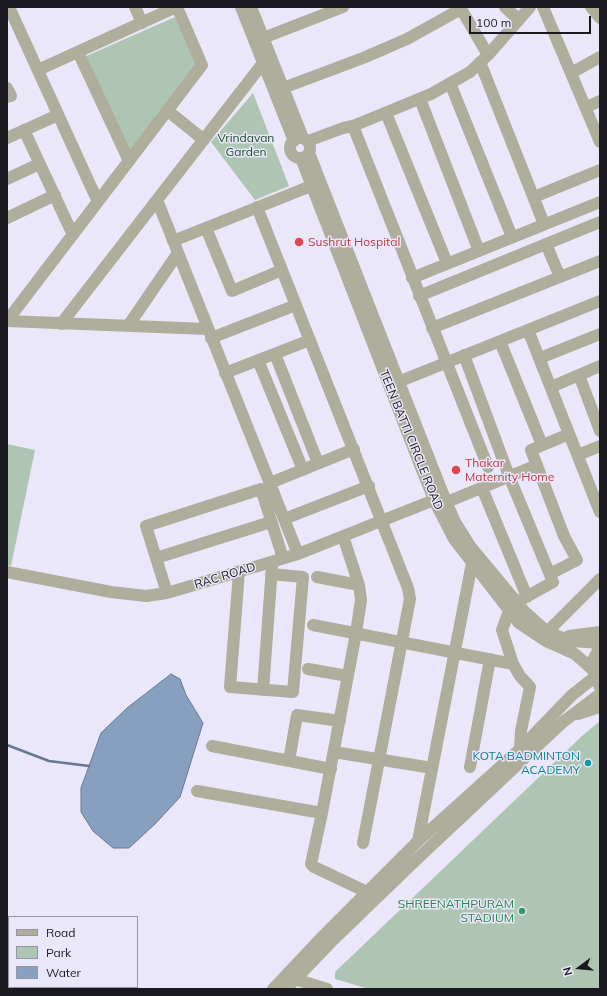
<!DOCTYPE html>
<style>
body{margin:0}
#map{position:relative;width:607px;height:996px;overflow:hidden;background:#eae7fa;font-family:Mulish,sans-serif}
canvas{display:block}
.frame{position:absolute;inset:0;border:8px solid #1a191f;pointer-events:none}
.legend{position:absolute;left:8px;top:916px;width:130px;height:72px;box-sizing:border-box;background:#eae7fa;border:1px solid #9795a2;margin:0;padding:5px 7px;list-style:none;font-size:12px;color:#1a191f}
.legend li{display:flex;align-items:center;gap:8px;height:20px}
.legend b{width:20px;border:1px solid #9795a2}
.north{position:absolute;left:559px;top:948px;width:40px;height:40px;-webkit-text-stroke:3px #eae7fa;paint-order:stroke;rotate:254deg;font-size:11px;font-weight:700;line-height:16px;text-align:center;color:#1a191f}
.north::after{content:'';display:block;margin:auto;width:14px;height:18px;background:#1a191f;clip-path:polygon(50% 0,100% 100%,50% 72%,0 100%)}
.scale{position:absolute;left:469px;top:16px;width:122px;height:18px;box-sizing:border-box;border:2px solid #1a191f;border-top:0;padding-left:5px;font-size:12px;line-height:14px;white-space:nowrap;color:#1a191f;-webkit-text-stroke:3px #eae7fa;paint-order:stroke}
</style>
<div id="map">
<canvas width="607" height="996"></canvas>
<div class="frame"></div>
<ul class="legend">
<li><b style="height:5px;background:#afad9b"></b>Road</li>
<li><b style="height:11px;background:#afc5b3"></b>Park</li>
<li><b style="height:11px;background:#88a0c0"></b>Water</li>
</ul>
<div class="north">N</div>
<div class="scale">100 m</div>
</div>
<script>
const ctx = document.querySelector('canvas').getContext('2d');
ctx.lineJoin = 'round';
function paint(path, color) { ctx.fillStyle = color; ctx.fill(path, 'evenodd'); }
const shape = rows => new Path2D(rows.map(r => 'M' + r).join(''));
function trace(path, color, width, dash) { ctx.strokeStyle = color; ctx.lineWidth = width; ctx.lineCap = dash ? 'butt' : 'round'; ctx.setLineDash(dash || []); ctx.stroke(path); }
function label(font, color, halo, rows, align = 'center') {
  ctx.font = font + ' Mulish,sans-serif'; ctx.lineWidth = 3; ctx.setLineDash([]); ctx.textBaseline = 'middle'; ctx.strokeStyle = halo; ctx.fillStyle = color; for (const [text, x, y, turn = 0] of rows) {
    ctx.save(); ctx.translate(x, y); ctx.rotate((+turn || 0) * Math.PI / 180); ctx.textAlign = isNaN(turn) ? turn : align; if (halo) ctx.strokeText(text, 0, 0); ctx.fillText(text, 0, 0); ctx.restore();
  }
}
const green = shape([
 [175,17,197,64,128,153,84,57],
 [253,93,289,186,255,200,211,142],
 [7,444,35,450,11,566,7,565],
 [600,721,600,989,369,989,335,979,335,972,582,736]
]);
const water = shape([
 [171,674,180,679,186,695,203,723,180,797,156,823,129,848,113,848,93,831,81,812,81,788,101,733,127,708,171,674]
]);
const stream = shape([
 [7,745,49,761,89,766]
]);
const minor = shape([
 [9,7,98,202],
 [135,7,142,23],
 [241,7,294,141],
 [251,7,303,138],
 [460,7,488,55],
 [505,7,519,20],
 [543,7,600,142],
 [591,7,600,18],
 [263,38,343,7],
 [78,52,129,161],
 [480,62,544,224],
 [38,70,176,7],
 [571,73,600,57],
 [450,83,512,237],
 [7,88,11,96,7,97],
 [283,88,363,58,407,39,461,9],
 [420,99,479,251],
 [586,107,600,101],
 [168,111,204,140],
 [386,113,447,263],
 [353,126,488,467],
 [24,130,73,235],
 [7,138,58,115],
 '290 148a10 10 0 1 1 20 0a10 10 0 1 1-20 0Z',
 [308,141,343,128,353,126,431,94,470,72,488,55,530,7],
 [309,153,441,489,455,522,470,546,525,612,544,629,560,637,572,641,600,643],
 [301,158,422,470,436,504,454,539,519,623,546,641,575,654,593,670],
 [7,179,39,164],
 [534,197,600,170],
 [157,200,298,554],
 [257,207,408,588,410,599,363,843],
 [7,218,55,195],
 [206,228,232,291,282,270],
 [173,241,311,186],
 [546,244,560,277],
 [412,278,600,202],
 [419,296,600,222],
 [7,321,202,65,177,7],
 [7,321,207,329],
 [61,324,263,63],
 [128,326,178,253],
 [432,328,600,261],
 [528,330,600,512],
 [211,338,296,305],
 [500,341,542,445],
 [275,354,318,463],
 [464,355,509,476,553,582,517,602],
 [540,358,600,334],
 [258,360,303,470],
 [225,373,310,340],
 [579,375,600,431],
 [393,384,600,301],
 [551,387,600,366],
 [578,455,600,446],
 [270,483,354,449],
 [482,488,527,597],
 [447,502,537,465],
 [284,519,369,486],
 [343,536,359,585,361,600,356,633,322,813,311,864,314,867,367,892],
 [156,558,271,522],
 [7,572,111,592,146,596,167,593,298,554,434,500],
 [239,572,230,687,293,692,303,577,271,574],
 [550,574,577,560,564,536,531,450,569,434],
 [317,577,359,585],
 [167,593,146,526,261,489,283,558],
 [509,611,502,630,513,664,520,676,530,687,521,731,520,749],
 [313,625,513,664],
 [548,631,600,579],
 [569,636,600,632],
 [600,647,593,660,593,670,600,687],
 [308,669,348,676],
 [263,690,272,567],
 [578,714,600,707],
 [212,746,331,769],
 [334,752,432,768],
 [289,761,297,715,340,721],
 [470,767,490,659],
 [197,791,322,813],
 [418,841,473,558],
 [295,979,327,989],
 [273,989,322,937,418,841,520,749,572,695,595,677],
 [286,989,331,942,414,862,563,722,600,694]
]);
const markers = [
 [299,242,5,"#e0444e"],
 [456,470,5,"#e0444e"],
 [588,763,4,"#0f9aa8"],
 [522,911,4,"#2e9e5b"]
];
const parkNames = [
 ["Vrindavan",246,138],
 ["Garden",246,152]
];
const healthNames = [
 ["Sushrut Hospital",308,242],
 ["Thakar",465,463],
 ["Maternity Home",465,477]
];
const streetNames = [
 ["TEEN BATTI CIRCLE ROAD",411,440,68],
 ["RAC ROAD",225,576,-17]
];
const cultureNames = [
 ["KOTA BADMINTON",580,756],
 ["ACADEMY",580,770]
];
const leisureNames = [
 ["SHREENATHPURAM",514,904],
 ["STADIUM",514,918]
];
paint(green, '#afc5b3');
paint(water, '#88a0c0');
trace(water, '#677890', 1);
trace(stream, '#677890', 2.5);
trace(minor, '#afad9b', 12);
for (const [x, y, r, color] of markers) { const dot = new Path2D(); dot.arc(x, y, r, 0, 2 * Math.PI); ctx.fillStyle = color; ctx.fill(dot); trace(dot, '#eae7fa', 1.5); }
label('12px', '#174d28', '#eae7fa', parkNames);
label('12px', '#be3a42', '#eae7fa', healthNames, 'left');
label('12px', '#1a191f', '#eae7fa', streetNames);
label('12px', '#0d838f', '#eae7fa', cultureNames, 'right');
label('12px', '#27864d', '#eae7fa', leisureNames, 'right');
</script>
